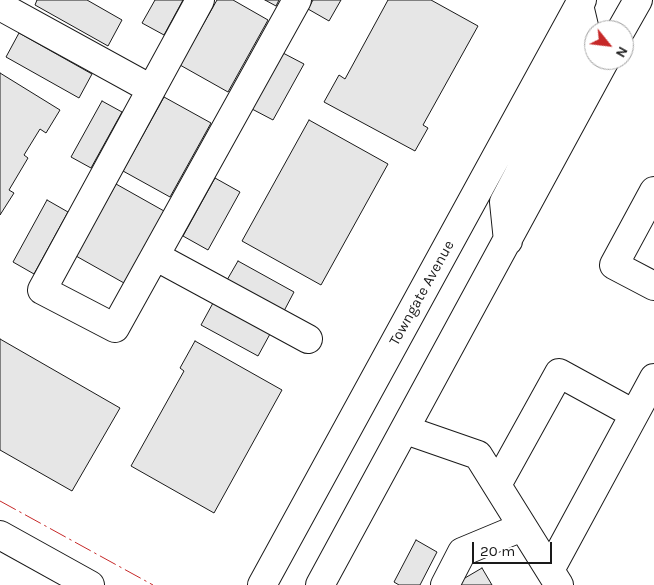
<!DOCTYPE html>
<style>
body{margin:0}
#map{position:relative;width:654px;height:585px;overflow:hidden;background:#fff;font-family:Karla,sans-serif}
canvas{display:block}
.north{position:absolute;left:584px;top:20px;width:50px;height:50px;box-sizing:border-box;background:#fff;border:1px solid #a3a3a3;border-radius:50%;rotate:119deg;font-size:14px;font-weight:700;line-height:20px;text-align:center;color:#1a1a1a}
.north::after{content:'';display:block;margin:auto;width:18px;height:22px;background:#c62828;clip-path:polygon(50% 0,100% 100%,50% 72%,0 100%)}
.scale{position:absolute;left:472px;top:542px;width:80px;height:22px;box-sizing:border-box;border:2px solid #1a1a1a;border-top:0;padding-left:6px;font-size:15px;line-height:18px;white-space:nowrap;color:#1a1a1a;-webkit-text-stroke:4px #fff;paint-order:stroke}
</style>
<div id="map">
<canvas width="654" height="585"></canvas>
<div class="north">N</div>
<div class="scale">20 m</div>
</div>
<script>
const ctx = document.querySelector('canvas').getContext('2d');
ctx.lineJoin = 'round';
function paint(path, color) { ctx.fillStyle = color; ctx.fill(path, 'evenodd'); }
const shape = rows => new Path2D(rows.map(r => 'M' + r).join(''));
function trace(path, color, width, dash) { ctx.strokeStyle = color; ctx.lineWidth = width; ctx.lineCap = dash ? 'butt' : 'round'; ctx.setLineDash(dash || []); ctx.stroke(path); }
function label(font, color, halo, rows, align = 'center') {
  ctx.font = font + ' Karla,sans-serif'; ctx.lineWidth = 4; ctx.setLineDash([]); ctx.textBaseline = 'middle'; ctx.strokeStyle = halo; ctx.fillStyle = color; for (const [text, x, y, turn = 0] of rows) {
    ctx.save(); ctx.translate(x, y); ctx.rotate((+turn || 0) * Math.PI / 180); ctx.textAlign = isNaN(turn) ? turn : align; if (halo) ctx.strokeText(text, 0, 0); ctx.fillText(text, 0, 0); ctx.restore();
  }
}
const building = shape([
 [37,0,87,0,122,20,108,46,35,5,37,0],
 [155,0,183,0,164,35,142,23,155,0],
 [217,0,233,0,268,20,228,92,180,65,217,0],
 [265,0,279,0,276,6,265,0],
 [313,0,341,0,329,21,308,9,313,0],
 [388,0,431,0,478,26,423,125,428,128,415,151,324,102,339,75,345,79,388,0],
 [19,33,92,74,79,98,6,57,19,33],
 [283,53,304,64,273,120,252,109,283,53],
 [0,73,60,110,46,133,40,129,24,155,28,158,9,190,14,193,0,215,0,73],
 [164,97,211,123,170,197,123,171,164,97],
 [102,101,122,112,91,168,71,157,102,101],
 [309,120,388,164,321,285,242,241,309,120],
 [215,178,240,192,208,250,183,236,215,178],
 [116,184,164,211,124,283,76,256,116,184],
 [47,200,68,212,34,274,13,262,47,200],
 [238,261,294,292,284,311,227,280,238,261],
 [213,303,270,334,258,356,201,325,213,303],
 [0,339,120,408,72,491,0,450,0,339],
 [195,341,282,390,214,513,131,466,184,371,180,368,195,341],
 [416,540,437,552,420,585,399,585,394,582,416,540],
 [482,568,492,585,453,585,482,568]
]);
const minor = shape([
 [200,0,42,290,115,328,297,0],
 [0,6,151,89],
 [654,191,614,265,654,286],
 [155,256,308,339],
 [406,430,478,455,559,585],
 [497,485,559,373,634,414],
 [550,570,654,378],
 [445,585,462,552,522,527]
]);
const major = shape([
 [621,30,638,0],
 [508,241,504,202,588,43,579,5],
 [0,535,90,585],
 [262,585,582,0],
 [320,585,605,60]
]);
const power = shape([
 [0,501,153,585]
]);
const streetNames = [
 ["Towngate Avenue",422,293,-61]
];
paint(building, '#e6e6e6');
trace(building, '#1a1a1a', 1);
trace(minor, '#1a1a1a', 30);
trace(major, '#1a1a1a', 30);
trace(minor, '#fff', 28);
trace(major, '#fff', 28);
trace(power, '#c62828', 1, [18, 4, 2.5, 4]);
label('15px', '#1a1a1a', '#fff', streetNames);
</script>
